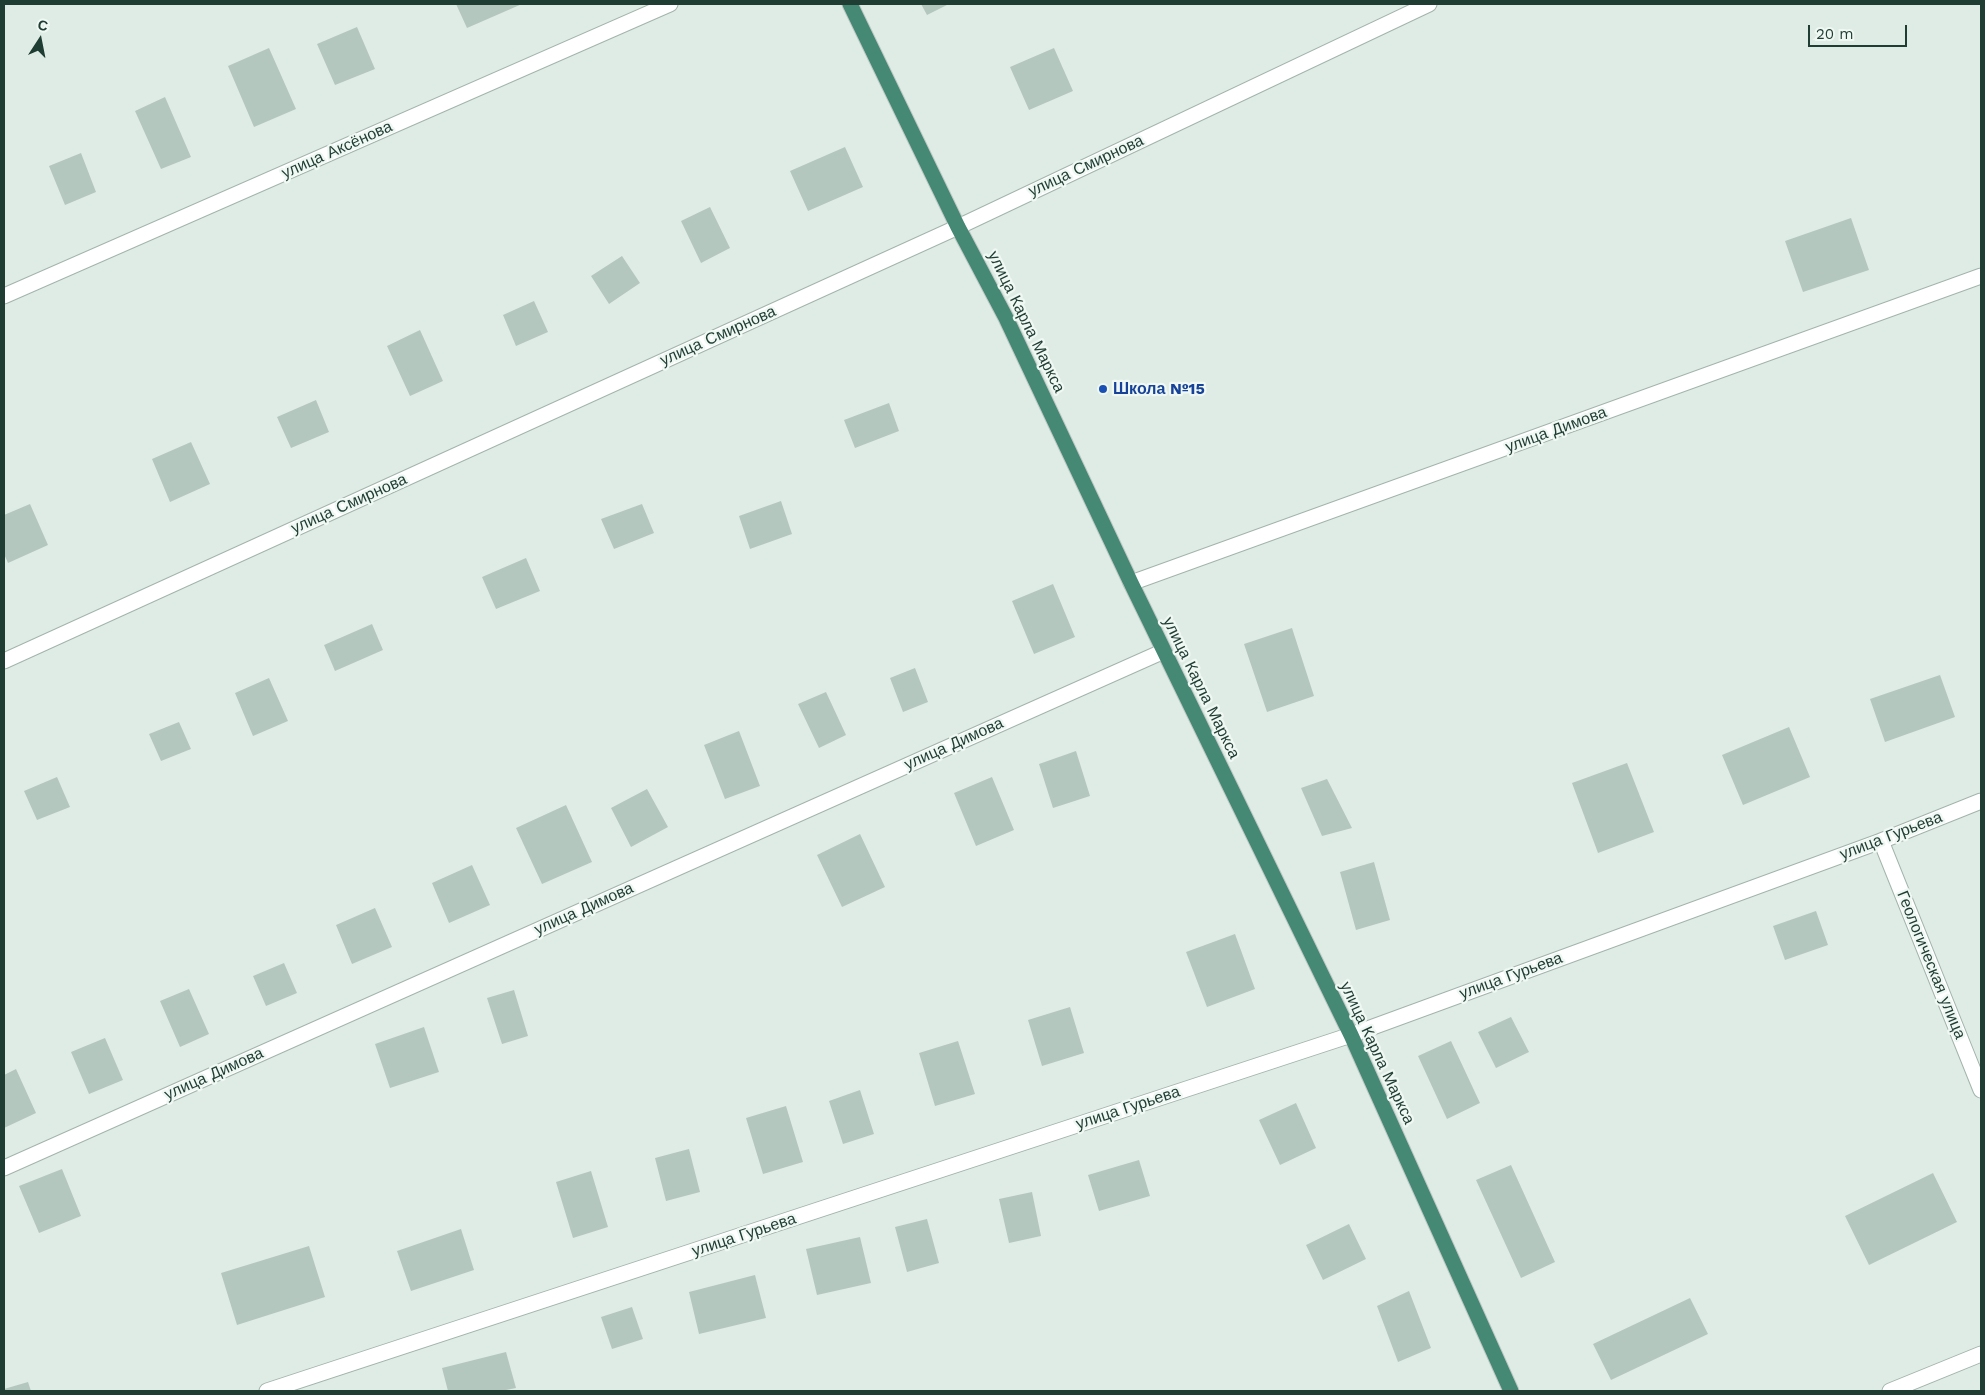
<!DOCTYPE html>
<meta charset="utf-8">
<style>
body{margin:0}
#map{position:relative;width:1985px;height:1395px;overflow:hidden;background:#dfece5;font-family:"Work Sans",sans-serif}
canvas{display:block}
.frame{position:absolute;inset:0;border:5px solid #1f3d33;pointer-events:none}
.north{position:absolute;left:15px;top:15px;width:50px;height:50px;-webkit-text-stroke:4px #f0f8f4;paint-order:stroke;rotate:11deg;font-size:14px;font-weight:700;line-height:20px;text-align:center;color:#1f3d33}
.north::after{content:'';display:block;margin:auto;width:18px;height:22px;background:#1f3d33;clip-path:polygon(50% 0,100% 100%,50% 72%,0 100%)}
.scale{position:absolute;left:1808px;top:25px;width:99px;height:22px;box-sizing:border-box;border:2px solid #1f3d33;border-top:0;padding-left:6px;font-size:15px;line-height:18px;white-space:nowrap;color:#1f3d33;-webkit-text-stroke:4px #f0f8f4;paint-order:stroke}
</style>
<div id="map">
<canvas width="1985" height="1395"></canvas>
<div class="frame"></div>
<div class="north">С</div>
<div class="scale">20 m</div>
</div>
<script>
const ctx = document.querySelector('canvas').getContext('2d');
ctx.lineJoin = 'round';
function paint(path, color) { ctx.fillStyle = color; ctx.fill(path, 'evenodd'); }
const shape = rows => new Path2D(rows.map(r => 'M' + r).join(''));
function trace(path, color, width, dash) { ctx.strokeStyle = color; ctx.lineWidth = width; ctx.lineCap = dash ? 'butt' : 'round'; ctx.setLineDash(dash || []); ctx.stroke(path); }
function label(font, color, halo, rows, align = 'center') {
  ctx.font = font + ' "Work Sans",sans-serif'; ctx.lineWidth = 4.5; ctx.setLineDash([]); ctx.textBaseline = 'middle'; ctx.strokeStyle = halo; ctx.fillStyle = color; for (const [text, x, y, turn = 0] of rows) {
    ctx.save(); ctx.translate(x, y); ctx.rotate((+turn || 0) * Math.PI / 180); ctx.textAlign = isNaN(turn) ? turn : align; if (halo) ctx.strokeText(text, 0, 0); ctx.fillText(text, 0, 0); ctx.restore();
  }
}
const building = shape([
 [456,4,522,4,467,28],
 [921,4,949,4,927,15],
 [357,27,375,69,335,85,317,44],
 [269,48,296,109,254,127,228,66],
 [1054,48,1073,91,1029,110,1010,67],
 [165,97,191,157,161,169,135,111],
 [845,147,863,187,808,211,790,171],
 [81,153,96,192,65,205,49,166],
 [710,207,730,248,701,263,681,221],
 [1851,218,1869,270,1803,292,1785,241],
 [622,256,640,283,609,304,591,276],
 [534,301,548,332,516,346,503,315],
 [420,330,443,381,410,396,387,346],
 [316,400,329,432,291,448,277,417],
 [889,403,899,431,855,448,844,420],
 [191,442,210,484,170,502,152,459],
 [781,501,792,534,750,549,739,516],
 [30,504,48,545,8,563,4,554,4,515],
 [642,504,654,533,614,549,601,519],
 [526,558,540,591,496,609,482,577],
 [1053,584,1075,637,1034,654,1012,601],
 [372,624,383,650,335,671,324,645],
 [1292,628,1314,696,1267,712,1244,644],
 [915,668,928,702,903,712,890,678],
 [1940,675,1955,717,1885,742,1870,699],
 [269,678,288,721,253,736,235,693],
 [826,692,846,735,819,748,798,704],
 [179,722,191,749,161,761,149,734],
 [1789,727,1810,777,1743,805,1722,755],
 [739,731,760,786,725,799,704,745],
 [1076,751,1090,796,1053,808,1039,764],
 [1627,763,1654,832,1598,853,1572,783],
 [57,777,70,807,37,820,24,791],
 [992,777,1014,830,976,846,954,793],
 [1327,779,1352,828,1322,836,1301,788],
 [647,789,668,827,631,847,611,808],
 [566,805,592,862,542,884,516,828],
 [860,834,885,887,842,907,817,855],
 [1374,862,1390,920,1356,930,1340,872],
 [472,865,490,905,449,923,432,883],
 [375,908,392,947,352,964,336,925],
 [1816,911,1828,945,1785,960,1773,926],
 [1235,934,1255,989,1207,1007,1186,952],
 [284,963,297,993,266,1006,253,976],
 [189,989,209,1034,180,1047,160,1001],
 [514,990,528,1036,502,1044,487,998],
 [1070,1007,1084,1053,1042,1066,1028,1020],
 [1511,1017,1529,1052,1496,1068,1478,1032],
 [424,1027,439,1072,390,1088,375,1044],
 [105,1038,123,1080,89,1094,71,1052],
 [958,1041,975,1094,935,1106,919,1053],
 [1451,1041,1480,1103,1447,1119,1418,1056],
 [16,1069,36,1113,4,1128,4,1075],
 [860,1090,874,1134,843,1144,829,1101],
 [1296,1103,1316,1148,1280,1165,1259,1120],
 [786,1106,803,1162,763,1174,746,1118],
 [689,1149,700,1192,666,1201,655,1158],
 [1139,1160,1150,1196,1099,1211,1088,1175],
 [1511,1165,1555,1262,1521,1278,1476,1180],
 [62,1169,81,1216,39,1233,19,1186],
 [591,1171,608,1227,573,1238,556,1182],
 [1933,1173,1957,1222,1869,1265,1845,1216],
 [1032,1192,1041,1236,1009,1243,999,1199],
 [927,1219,939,1263,907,1272,895,1227],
 [1349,1224,1366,1259,1323,1280,1306,1245],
 [461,1229,474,1270,411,1291,397,1251],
 [860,1237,871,1283,817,1295,806,1249],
 [309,1246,325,1297,237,1325,221,1273],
 [755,1275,766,1318,699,1334,689,1292],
 [1409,1291,1431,1348,1398,1362,1377,1306],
 [1690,1298,1708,1334,1611,1380,1593,1344],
 [632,1307,643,1339,612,1349,601,1317],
 [506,1352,516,1388,501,1391,448,1391,442,1368],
 [28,1382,31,1391,4,1391,4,1389]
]);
const minor = shape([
 [4,296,670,4],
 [1131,583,1981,276],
 [4,661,958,227,1429,4],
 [1881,841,1981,1090],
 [4,1168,1164,651],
 [267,1391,1351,1035,1881,841,1981,801],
 [1890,1391,1981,1354]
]);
const trunk = shape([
 [850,4,958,227,1006,318,1131,583,1351,1035,1511,1391]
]);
const markers = [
 [1103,389,5,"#1a4fb4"]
];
const streetNames = [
 ["улица Аксёнова",337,150,-24],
 ["улица Смирнова",1086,166,-25],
 ["улица Карла Маркса",1026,322,64],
 ["улица Смирнова",718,336,-24],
 ["улица Димова",1556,430,-20],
 ["улица Смирнова",349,504,-24],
 ["улица Карла Маркса",1201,688,64],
 ["улица Димова",954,744,-24],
 ["улица Гурьева",1891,836,-21],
 ["улица Димова",584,909,-24],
 ["Геологическая улица",1931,965,68],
 ["улица Гурьева",1511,976,-20],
 ["улица Карла Маркса",1377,1053,65],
 ["улица Димова",214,1074,-24],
 ["улица Гурьева",1128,1108,-18],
 ["улица Гурьева",744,1235,-18]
];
const transitNames = [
 ["Школа №15",1113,389]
];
paint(building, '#b4c7be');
trace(minor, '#a2b4ac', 17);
trace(trunk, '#c0c9c6', 17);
trace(minor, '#fff', 15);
trace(trunk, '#458874', 15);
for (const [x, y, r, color] of markers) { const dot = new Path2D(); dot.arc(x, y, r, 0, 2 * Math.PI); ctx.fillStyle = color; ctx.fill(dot); trace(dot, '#f0f8f4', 2); }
label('16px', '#1f3d33', '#f0f8f4', streetNames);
label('bold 16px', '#164399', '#f0f8f4', transitNames, 'left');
</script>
